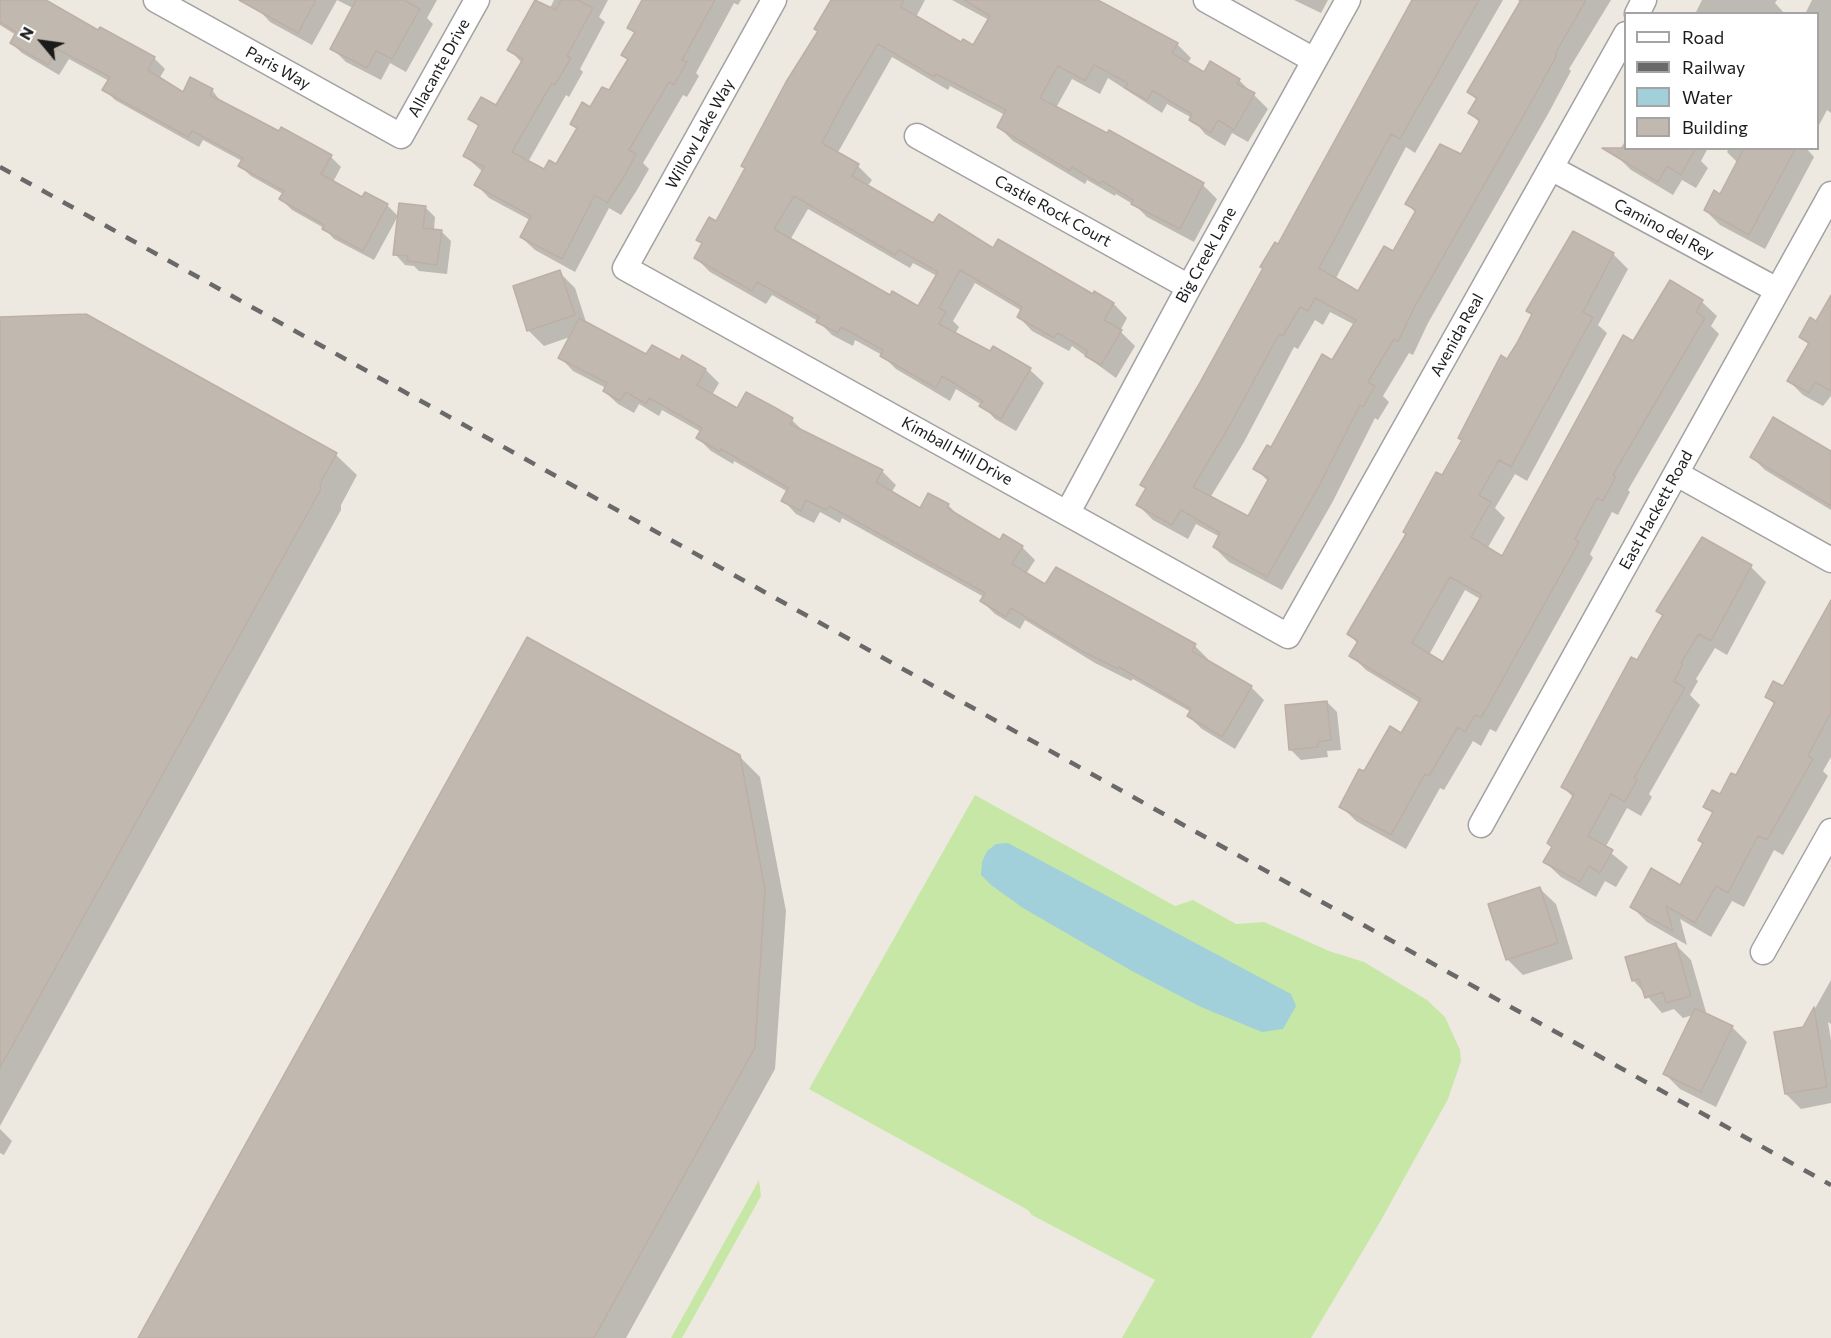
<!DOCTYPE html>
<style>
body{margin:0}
#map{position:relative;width:1831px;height:1338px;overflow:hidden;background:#ede9e1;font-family:Commissioner,sans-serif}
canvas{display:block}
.legend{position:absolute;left:1624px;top:12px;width:195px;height:138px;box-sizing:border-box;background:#fff;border:2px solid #a4a4a4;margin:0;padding:8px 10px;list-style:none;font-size:18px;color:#1b1b1b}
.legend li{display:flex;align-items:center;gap:12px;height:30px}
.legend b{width:30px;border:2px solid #a4a4a4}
.north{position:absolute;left:12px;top:12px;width:60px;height:60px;-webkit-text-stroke:4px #fff;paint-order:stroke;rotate:299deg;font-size:16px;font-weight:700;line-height:24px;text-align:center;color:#1b1b1b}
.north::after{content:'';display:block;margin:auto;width:21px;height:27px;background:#1b1b1b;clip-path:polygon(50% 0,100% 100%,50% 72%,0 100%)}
</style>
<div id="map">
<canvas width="1831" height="1338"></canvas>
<ul class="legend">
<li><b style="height:8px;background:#fff"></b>Road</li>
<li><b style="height:8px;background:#696969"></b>Railway</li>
<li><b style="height:16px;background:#a1cfda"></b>Water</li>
<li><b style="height:16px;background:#c1b8b0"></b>Building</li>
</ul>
<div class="north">N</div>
</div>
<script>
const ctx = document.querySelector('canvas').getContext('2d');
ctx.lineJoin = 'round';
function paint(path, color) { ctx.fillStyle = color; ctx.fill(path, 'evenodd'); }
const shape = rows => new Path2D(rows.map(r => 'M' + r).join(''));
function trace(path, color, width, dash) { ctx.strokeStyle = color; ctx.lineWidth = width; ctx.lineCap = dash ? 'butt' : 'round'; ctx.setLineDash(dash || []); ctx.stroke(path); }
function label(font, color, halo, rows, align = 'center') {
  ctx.font = font + ' Commissioner,sans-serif'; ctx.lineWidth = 4.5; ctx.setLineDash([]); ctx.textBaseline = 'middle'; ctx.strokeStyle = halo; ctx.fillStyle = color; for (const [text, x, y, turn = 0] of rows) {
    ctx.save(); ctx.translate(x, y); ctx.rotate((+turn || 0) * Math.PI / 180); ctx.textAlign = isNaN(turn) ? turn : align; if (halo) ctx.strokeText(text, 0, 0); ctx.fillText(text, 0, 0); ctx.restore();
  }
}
const grass = shape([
 [975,795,1175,906,1193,900,1236,924,1264,922,1329,951,1364,962,1427,1000,1445,1017,1460,1050,1461,1061,1448,1099,1380,1222,1311,1338,1122,1338,1155,1280,1032,1215,1028,1210,809,1089],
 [759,1180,761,1196,682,1338,671,1338]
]);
const water = shape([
 [1008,843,1291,994,1296,1006,1283,1029,1262,1032,1201,1007,1132,971,1023,908,991,885,981,875,982,862,987,851,996,844]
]);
const shadow = shape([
 [0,0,41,0,99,32,136,47,154,58,165,69,159,79,183,94,212,90,222,103,331,157,341,167,333,182,363,200,366,194,387,205,398,216,374,260,334,239,324,228,292,210,281,199,283,194,251,176,240,166,242,161,203,140,199,147,115,100,104,89,109,81,69,59,59,75,22,53,11,43,16,35,0,25],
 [261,0,337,0,312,45,270,22,257,8],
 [337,0,437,0,427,18,433,24,406,72,390,63,381,80,346,62,332,48,353,8],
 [554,0,608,0,599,17,605,22,580,69,583,72,569,97,566,95,528,162,544,171,557,166,577,129,572,123,610,92,628,60,623,55,635,34,629,27,644,0,741,0,738,5,734,3,696,73,699,76,687,97,683,95,643,163,649,169,637,190,621,215,609,208,575,272,535,250,521,237,530,220,489,198,476,184,483,172,465,156,480,128,470,119,497,107,522,63,509,49,550,8],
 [847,0,925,0,916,17,962,44,974,47,989,20,952,0,1097,0,1177,44,1191,58,1187,64,1205,74,1239,80,1268,109,1248,142,1232,133,1225,146,1205,134,1192,118,1167,104,1162,113,1108,78,1100,94,1072,79,1056,108,1203,185,1217,199,1194,242,1147,217,1136,206,1116,194,1115,196,1087,180,1085,184,1013,141,999,127,1005,115,950,86,948,90,892,57,837,154,858,166,872,180,867,187,934,225,1093,296,1095,293,1114,304,1127,318,1120,331,1135,346,1116,378,1072,346,1069,351,1032,331,1019,317,1022,311,975,283,953,321,959,327,955,334,1030,370,1044,383,1016,431,995,419,982,405,956,389,950,401,896,369,882,355,855,340,853,346,832,335,818,321,772,295,766,304,710,272,696,258,703,245,698,240,716,223],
 [808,209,910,268,913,263,937,276,919,308,890,297,790,240],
 [1294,0,1328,0,1321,13],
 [1413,0,1503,0,1415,153,1406,147,1335,280,1358,293,1394,253,1416,213,1407,204,1461,156,1480,123,1470,113,1477,100,1469,92,1521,3,1518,0,1611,0,1569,69,1571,71,1548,114,1428,323,1413,355,1409,353,1383,396,1389,402,1378,420,1375,418,1332,503,1282,590,1229,562,1214,547,1220,537,1196,524,1188,539,1153,520,1138,505,1147,489,1142,485,1278,246],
 [1330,312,1355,325,1272,449,1255,468,1269,482,1249,518,1210,498,1244,442,1294,347,1298,349,1315,320,1323,325],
 [1702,0,1777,0,1775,3,1785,14,1695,14],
 [1812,0,1831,0,1831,113,1827,110,1818,127,1818,14,1805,14],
 [1626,140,1626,148,1708,148,1701,161,1708,168,1696,188,1682,180,1673,195,1631,170,1616,155],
 [1729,148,1806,148,1814,157,1765,249,1720,225,1705,210,1721,196,1738,163,1727,152],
 [425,207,435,217,434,230,441,231,451,241,447,274,419,271,414,266,405,265,395,254],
 [1573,233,1614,255,1628,269,1598,325,1607,333,1527,481,1515,474,1495,508,1505,518,1487,549,1503,558,1670,282,1702,302,1717,316,1711,326,1719,334,1628,490,1630,492,1618,515,1612,512,1590,554,1593,558,1496,732,1490,729,1481,746,1473,741,1444,790,1440,788,1406,849,1356,821,1341,806,1364,773,1402,735,1420,703,1366,670,1351,655,1358,644,1349,634,1443,477,1508,361,1533,316,1528,311],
 [1465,590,1482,600,1444,664,1429,655],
 [559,272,575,288,587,325,647,357,680,362,683,357,706,370,719,383,712,395,738,410,747,394,792,420,806,434,882,471,896,485,891,493,920,510,948,505,962,519,1001,542,1022,547,1035,560,1026,574,1046,586,1056,569,1195,646,1208,659,1207,661,1251,687,1264,700,1235,749,1202,729,1188,716,1191,712,1133,679,1131,681,1095,663,1025,620,1020,629,995,614,982,601,984,597,842,518,840,523,820,512,814,523,796,514,783,500,788,492,734,461,733,464,711,451,698,438,701,432,662,410,659,416,639,404,634,413,618,404,604,391,606,388,573,371,560,357,570,337,544,346,529,331,514,287],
 [1831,299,1831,396,1823,406,1803,395,1789,381,1809,345,1801,337,1817,323],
 [86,316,336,455,357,475,341,505,341,510,0,1126,0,319],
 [1752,457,1831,458,1831,510,1765,470],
 [1751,567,1766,582,1727,655,1715,648,1696,679,1698,681,1690,695,1700,705,1649,794,1652,797,1641,816,1627,808,1605,848,1628,867,1616,887,1605,881,1596,897,1561,877,1545,862,1574,798,1563,787,1664,616,1658,611],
 [1831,611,1831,757,1823,771,1828,776,1783,855,1774,850,1744,907,1732,901,1711,937,1680,919,1687,945,1647,922,1631,906,1681,887,1704,844,1700,840,1713,814,1705,806,1720,796,1736,777,1775,705,1767,697,1784,688],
 [1327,702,1337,712,1341,750,1327,751,1328,757,1301,760,1291,750],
 [739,756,760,777,786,911,775,1069,626,1338,140,1338],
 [1540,889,1556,904,1573,959,1523,975,1507,959],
 [1676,945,1691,960,1706,1012,1702,1013,1732,1027,1747,1042,1716,1107,1680,1089,1665,1074,1693,1015,1683,1018,1674,1009,1662,1013,1633,980],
 [1831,980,1831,1024,1828,1022,1831,1040,1831,1103,1801,1109,1786,1094,1804,1028],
 [0,1129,12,1141,4,1155,0,1153]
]);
const building = shape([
 [0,0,46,0,98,30,100,27,155,57,148,70,183,92,190,77,213,89,210,95,279,131,281,127,332,155,321,174,362,197,365,192,388,204,363,251,322,229,324,225,279,199,284,191,238,166,243,158,192,131,188,137,102,90,110,77,57,49,48,65,10,43,16,32,0,22,0,0],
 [239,0,316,0,298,33,239,0],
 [356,0,404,0,420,9,392,59,376,51,367,68,330,49,356,0],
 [535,0,556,10,561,0,578,0,593,8,567,56,571,58,555,85,552,83,512,152,544,169,549,160,556,164,577,128,570,124,582,102,590,107,602,87,609,90,628,59,621,55,635,32,627,28,642,0,715,0,682,60,687,62,674,85,669,82,629,150,636,154,624,177,607,203,595,195,562,259,520,237,531,216,474,185,484,167,463,156,479,125,468,119,481,97,496,105,523,59,507,50,535,0],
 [831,0,904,0,901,7,961,42,963,39,973,45,990,16,964,0,1098,0,1178,43,1172,53,1204,72,1210,61,1240,79,1237,84,1255,93,1234,130,1218,120,1211,133,1189,120,1192,114,1153,91,1147,100,1125,88,1128,83,1094,65,1085,81,1058,66,1040,98,1107,133,1109,130,1204,183,1180,229,1131,204,1133,200,1102,181,1100,184,1072,167,1070,171,997,127,1006,110,936,74,934,77,878,44,845,99,822,143,859,164,852,176,933,223,939,214,993,248,998,239,1093,294,1094,291,1114,303,1104,320,1122,330,1101,365,1085,356,1088,351,1058,333,1054,338,1017,317,1022,307,960,270,939,308,946,312,939,324,990,351,993,346,1031,368,1001,419,979,406,983,401,942,376,936,388,880,356,883,350,841,327,838,333,816,322,819,317,757,282,752,291,694,258,702,243,696,240,709,217,716,221,745,168,741,166,786,82,818,31,814,29,831,0],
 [794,196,895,255,899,250,938,272,918,306,892,291,890,295,774,229,794,196],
 [1412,0,1479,0,1400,139,1391,134,1319,268,1358,291,1384,246,1393,251,1416,210,1405,204,1440,144,1461,154,1480,120,1468,113,1477,98,1467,92,1521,0,1586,0,1555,54,1557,55,1533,99,1414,308,1398,342,1394,339,1368,382,1375,386,1363,407,1360,405,1318,488,1267,577,1213,547,1220,533,1181,510,1172,525,1136,505,1146,488,1140,485,1198,386,1263,268,1260,267,1275,242,1278,244,1412,0],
 [1315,298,1356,320,1332,360,1322,354,1271,447,1267,445,1253,469,1269,478,1248,516,1193,487,1229,427,1279,334,1283,336,1300,307,1308,311,1315,298],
 [1602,148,1696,148,1681,175,1667,166,1658,182,1602,148],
 [1744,148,1796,148,1749,235,1704,210,1714,190,1720,194,1744,148],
 [399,203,426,206,423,228,442,230,437,265,407,261,408,256,393,255,399,203],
 [1573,231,1614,253,1583,312,1593,317,1511,467,1499,460,1479,495,1491,502,1471,537,1502,556,1623,335,1633,341,1670,280,1703,300,1696,312,1705,318,1613,475,1616,476,1603,501,1597,498,1575,539,1579,542,1481,718,1475,715,1465,732,1458,727,1429,776,1425,774,1391,835,1339,807,1359,769,1364,771,1390,726,1401,733,1421,699,1349,656,1358,641,1347,634,1406,534,1403,532,1436,472,1442,475,1462,440,1458,438,1501,355,1507,359,1517,343,1532,314,1526,311,1573,231],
 [1450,577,1482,595,1443,662,1412,643,1450,577],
 [560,270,575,315,527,331,513,286,560,270],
 [1831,295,1831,391,1815,382,1809,393,1787,381,1809,343,1799,337,1810,317,1816,321,1831,295],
 [86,314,337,453,320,484,321,489,0,1068,0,317,86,314],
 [579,318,646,354,652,345,680,360,682,355,706,369,697,385,737,408,746,392,774,407,793,418,790,424,883,470,876,482,920,508,928,493,949,504,947,508,1000,540,1003,534,1023,546,1012,564,1045,584,1056,567,1196,644,1192,651,1252,686,1230,724,1222,737,1187,716,1191,709,1119,667,1118,669,1080,650,1011,608,1006,617,980,601,985,593,829,506,826,510,806,500,801,511,781,501,788,488,721,449,720,452,696,438,702,428,649,398,646,404,626,392,620,401,603,391,607,383,558,358,579,318],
 [1773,417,1831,451,1831,506,1750,457,1773,417],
 [1702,537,1752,565,1711,641,1699,634,1681,663,1683,664,1674,681,1685,688,1634,778,1637,780,1625,802,1611,794,1588,836,1613,850,1600,873,1589,866,1580,882,1543,862,1552,847,1547,843,1574,794,1561,787,1631,657,1637,660,1654,630,1663,615,1656,611,1702,537],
 [1831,600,1831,712,1808,756,1813,759,1767,840,1758,836,1728,893,1716,886,1695,923,1666,906,1673,931,1630,907,1651,868,1680,885,1703,843,1698,840,1713,812,1703,807,1712,790,1720,794,1731,773,1736,775,1775,702,1765,697,1773,681,1783,686,1831,600],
 [527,637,740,755,765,889,755,1048,594,1338,138,1338,527,637],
 [1327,701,1331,740,1318,742,1318,747,1289,750,1285,705,1327,701],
 [1540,887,1558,943,1506,960,1488,904,1540,887],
 [1676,943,1691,996,1666,1003,1663,992,1645,998,1639,979,1632,981,1625,957,1676,943],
 [1814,1007,1827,1087,1785,1094,1774,1032,1803,1027,1814,1007],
 [1695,1008,1733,1026,1701,1092,1663,1074,1695,1008]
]);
const minor = shape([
 [156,0,401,136,477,0],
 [774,0,625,268,1288,636,1626,34],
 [1206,0,1314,60],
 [1637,14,1644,0],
 [917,136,1189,287],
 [1551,168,1777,290],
 [1677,474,1831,560],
 [1068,512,1189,287,1348,0],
 [1481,825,1831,194],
 [1763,952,1831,831]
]);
const rail = shape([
 [0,167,1831,1185]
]);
const streetNames = [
 ["Paris Way",278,68,29],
 ["Allacante Drive",439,68,-61],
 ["Willow Lake Way",700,134,-61],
 ["Castle Rock Court",1053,211,29],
 ["Camino del Rey",1664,229,28],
 ["Big Creek Lane",1206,255,-61],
 ["Avenida Real",1457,335,-61],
 ["Kimball Hill Drive",957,451,29],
 ["East Hackett Road",1656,510,-61]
];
paint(grass, '#c7e7a6');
paint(water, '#a1cfda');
paint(shadow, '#0003');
paint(building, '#c1b8b0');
trace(building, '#beafa4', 1.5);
trace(minor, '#a2a2a2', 27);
trace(minor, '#fff', 24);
trace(rail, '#696969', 4.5, [12, 12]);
label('16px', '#1b1b1b', '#fff', streetNames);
</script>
